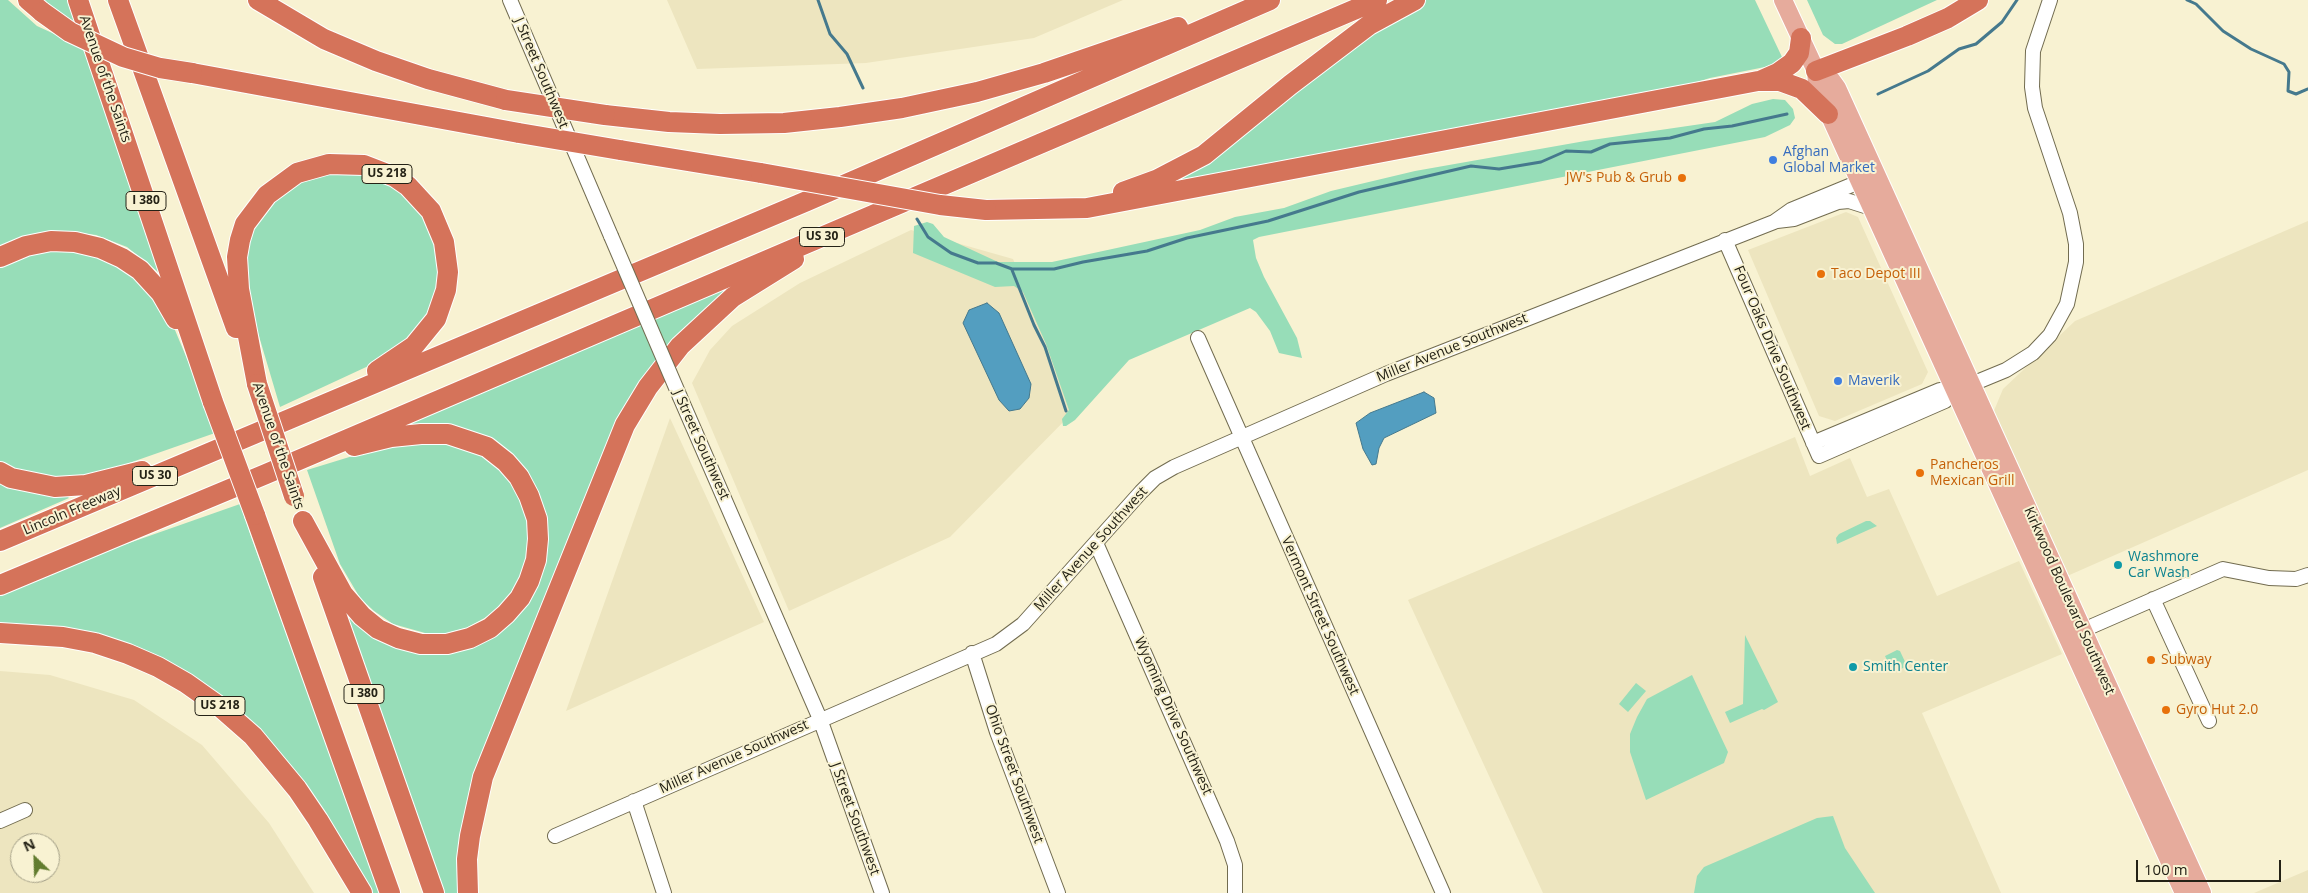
<!DOCTYPE html>
<style>
body{margin:0}
#map{position:relative;width:2308px;height:893px;overflow:hidden;background:#f8f2d2;font-family:"Open Sans",sans-serif}
canvas{display:block}
.north{position:absolute;left:10px;top:833px;width:50px;height:50px;box-sizing:border-box;background:#f8f2d2;border:1px solid #a39f87;border-radius:50%;rotate:336deg;font-size:14px;font-weight:700;line-height:20px;text-align:center;color:#242216}
.north::after{content:'';display:block;margin:auto;width:18px;height:22px;background:#627c2f;clip-path:polygon(50% 0,100% 100%,50% 72%,0 100%)}
.scale{position:absolute;left:2136px;top:860px;width:145px;height:22px;box-sizing:border-box;border:2px solid #242216;border-top:0;padding-left:6px;font-size:15px;line-height:18px;white-space:nowrap;color:#242216;-webkit-text-stroke:4px #f8f2d2;paint-order:stroke}
</style>
<div id="map">
<canvas width="2308" height="893"></canvas>
<div class="north">N</div>
<div class="scale">100 m</div>
</div>
<script>
const ctx = document.querySelector('canvas').getContext('2d');
ctx.lineJoin = 'round';
function paint(path, color) { ctx.fillStyle = color; ctx.fill(path, 'evenodd'); }
const shape = rows => new Path2D(rows.map(r => 'M' + r).join(''));
function trace(path, color, width, dash) { ctx.strokeStyle = color; ctx.lineWidth = width; ctx.lineCap = dash ? 'butt' : 'round'; ctx.setLineDash(dash || []); ctx.stroke(path); }
function label(font, color, halo, rows, align = 'center') {
  ctx.font = font + ' "Open Sans",sans-serif'; ctx.lineWidth = 4; ctx.setLineDash([]); ctx.textBaseline = 'middle'; ctx.strokeStyle = halo; ctx.fillStyle = color; for (const [text, x, y, turn = 0] of rows) {
    ctx.save(); ctx.translate(x, y); ctx.rotate((+turn || 0) * Math.PI / 180); ctx.textAlign = isNaN(turn) ? turn : align; if (halo) ctx.strokeText(text, 0, 0); ctx.fillText(text, 0, 0); ctx.restore();
  }
}
const built = shape([
 [667,0,1123,0,1034,38,866,63,697,69],
 [1846,212,1858,217,1928,372,1922,384,1835,421,1819,416,1748,250],
 [2308,221,2308,470,2065,577,1993,413,2003,389,2075,321],
 [911,230,1013,259,1075,410,950,537,789,611,692,383,710,350,732,326,800,283],
 [670,418,764,622,566,711],
 [1795,437,1810,476,1850,458,1867,497,1889,489,1937,596,2019,561,2062,654,1922,713,2001,893,1543,893,1408,600],
 [0,671,50,675,134,700,202,745,269,823,314,893,0,893],
 [20,843,50,843,50,873,20,873],
 [2308,870,2308,893,2254,893]
]);
const green = shape([
 [0,0,8,0,37,26,85,48,162,268,158,272,127,247,96,235,64,231,36,233,0,247],
 [43,0,67,0,75,24,51,7],
 [1426,0,1755,0,1782,57,1780,62,1765,67,1710,78,1671,90,1165,185,1402,13],
 [1807,0,1937,0,1842,44,1835,44,1823,35],
 [1773,99,1785,100,1793,109,1795,118,1790,125,1765,137,1259,237,1253,240,1256,258,1264,277,1297,338,1302,358,1279,353,1270,331,1256,312,1250,308,1129,360,1075,420,1066,426,1063,426,1062,419,1069,410,1046,344,1023,292,1014,286,995,287,913,253,914,226,927,222,933,224,944,237,998,262,1052,262,1200,230,1235,217,1284,208,1331,191,1415,171,1585,141,1715,122,1752,104],
 [359,169,400,186,434,228,441,272,430,316,418,331,377,362,280,407,245,289,249,234,268,202,317,172],
 [71,245,119,261,167,311,190,366,215,433,92,476,38,478,0,463,0,263,18,253],
 [725,289,727,293,672,343,489,744,462,893,444,893,345,611,358,621,467,645,545,553,513,459,408,428,406,423],
 [437,441,484,455,506,474,526,506,530,544,524,572,510,596,492,614,466,628,447,633,425,633,393,624,374,611,360,598,340,564,307,470,369,451],
 [0,480,65,494,69,498,0,528],
 [240,504,255,548,381,893,372,893,307,790,151,655,0,625,0,596,112,549],
 [1866,521,1870,521,1877,526,1837,544,1836,538,1839,534],
 [1745,635,1778,702,1764,710,1762,709,1730,723,1725,712,1743,704],
 [1897,650,1900,651,1907,666,1893,673,1885,656],
 [1692,675,1728,752,1724,763,1646,800,1630,752,1630,734,1637,717,1647,699],
 [1636,683,1646,691,1628,712,1619,704],
 [1833,816,1845,848,1875,893,1694,893,1697,876,1704,867,1817,818]
]);
const water = shape([
 [987,303,999,313,1031,384,1029,398,1020,409,1009,411,999,400,963,323,969,310,987,303],
 [1424,392,1434,398,1436,413,1384,438,1379,448,1376,464,1372,465,1363,449,1356,423,1370,413,1424,392]
]);
const stream = shape([
 [818,0,830,34,847,54,863,88],
 [2187,0,2196,4,2223,31,2251,49,2284,64,2289,72,2288,91,2296,94,2308,89],
 [1878,94,1928,71,1959,49,1976,44,2002,22,2017,0],
 [917,219,928,237,951,253,978,263,996,263,1012,269,1054,269,1083,262,1147,251,1187,238,1268,221,1359,192,1471,166,1499,169,1541,162,1566,151,1591,152,1610,144,1670,138,1704,129,1732,126,1787,114],
 [1012,270,1034,325,1045,347,1066,411]
]);
const minor = shape([
 [510,0,611,236],
 [1777,221,1794,219,1838,202,1849,201,1871,208],
 [1725,240,1819,456,1945,401,1955,391,2006,370,2033,353,2050,335,2067,304,2076,262,2076,244,2070,213,2035,108,2032,87,2033,51,2050,0],
 [1198,338,1443,893],
 [680,397,820,719,882,893],
 [1813,443,1940,390,1955,391],
 [1096,543,1227,841,1235,865,1235,893],
 [2153,599,2209,721],
 [2074,634,2223,569,2269,578,2296,579,2308,575],
 [972,653,997,732,1058,893],
 [634,801,664,893],
 [0,821,25,810],
 [555,836,996,644,1023,624,1141,492,1155,478,1174,467,1386,374,1774,222,1791,210,1859,182]
]);
const major = shape([
 [1783,0,1816,71,1817,83,1824,103,2184,893],
 [1816,71,1832,81,1837,88,2202,893]
]);
const highway = shape([
 [28,0,42,12],
 [78,0,213,402],
 [118,0,236,328],
 [258,0,324,39,376,61,428,79,506,100],
 [1816,71,1907,36,1948,18,1978,0],
 [192,73,519,133],
 [1760,81,1778,73,1792,63,1799,53,1801,38],
 [605,115,669,122,720,124,784,123,840,117,902,108,977,92,1044,73,1178,27],
 [620,150,761,173],
 [1123,192,1156,180,1204,155,1290,85,1369,25,1415,0],
 [986,210,1087,208,1758,81,1780,81,1802,89,1828,114],
 [0,257,26,246,51,241,75,242,100,248,122,258,140,270,161,293,176,319],
 [257,384,239,289,237,257,240,240,245,224,267,195,297,173,329,164,364,165,395,177,408,186,431,211,444,242,448,272,446,290,436,319,414,346,377,371],
 [0,472,11,478,55,487,86,485,142,471],
 [255,515,390,893],
 [303,521,343,594,362,616,378,629,398,638,421,644,447,644,470,638,490,628,506,614,520,598,529,581,536,560,538,539,537,519,529,496,519,477,506,462,487,447,448,434,421,434,391,437,354,446],
 [0,541,807,201,1270,0],
 [323,577,434,893],
 [0,585,266,474,1377,0],
 [0,633,63,637,95,643,128,654,158,667,186,683,220,707,253,736,297,789,318,820,362,893],
 [468,893,467,859,470,836,483,777,625,425,648,387,680,346,733,297,794,259]
]);
const minorBridge = shape([
 [611,236,680,397]
]);
const highwayBridge = shape([
 [42,12,70,32,123,57,160,68,192,73],
 [506,100,605,115],
 [519,133,620,150],
 [761,173,940,205,986,210],
 [257,384,294,496],
 [213,402,255,515]
]);
const markers = [
 [1773,160,5,"#3f7fe0"],
 [1682,178,5,"#e8710a"],
 [1821,274,5,"#e8710a"],
 [1838,381,5,"#3f7fe0"],
 [1920,473,5,"#e8710a"],
 [2118,565,5,"#0f9aa8"],
 [2151,660,5,"#e8710a"],
 [1853,667,5,"#0f9aa8"],
 [2166,710,5,"#e8710a"]
];
const shields = [
 [387,174,50],
 [146,201,40],
 [822,237,45],
 [155,476,45],
 [364,694,40],
 [220,706,50]
];
const shieldNames = [
 ["US 218",387,174],
 ["I 380",146,201],
 ["US 30",822,237],
 ["US 30",155,476],
 ["I 380",364,694],
 ["US 218",220,706]
];
const streetNames = [
 ["J Street Southwest",541,73,67],
 ["Avenue of the Saints",105,79,71],
 ["Miller Avenue Southwest",1452,348,-22],
 ["Four Oaks Drive Southwest",1772,348,67],
 ["J Street Southwest",701,445,66],
 ["Avenue of the Saints",278,446,71],
 ["Lincoln Freeway",72,511,-23],
 ["Miller Avenue Southwest",1091,549,-48],
 ["Kirkwood Boulevard Southwest",2069,601,66],
 ["Vermont Street Southwest",1320,616,66],
 ["Wyoming Drive Southwest",1173,716,66],
 ["Miller Avenue Southwest",734,757,-24],
 ["Ohio Street Southwest",1014,774,70],
 ["J Street Southwest",855,819,70]
];
const shopNames = [
 ["Afghan",1783,152],
 ["Global Market",1783,168],
 ["Maverik",1848,381]
];
const foodNames = [
 ["JW's Pub & Grub",1672,178,"right"],
 ["Taco Depot III",1831,274],
 ["Pancheros",1930,465],
 ["Mexican Grill",1930,481],
 ["Subway",2161,660],
 ["Gyro Hut 2.0",2176,710]
];
const cultureNames = [
 ["Washmore",2128,557],
 ["Car Wash",2128,573],
 ["Smith Center",1863,667]
];
paint(built, '#ede5bf');
paint(green, '#97ddb8');
paint(water, '#539ec0');
trace(water, '#45798d', 1);
trace(stream, '#45798d', 3);
trace(minor, '#726c50', 16);
trace(major, '#fff', 20);
trace(highway, '#fff', 22);
trace(minor, '#fff', 14);
trace(major, '#e6ab9c', 18);
trace(highway, '#d5735a', 20);
trace(minorBridge, '#726c50', 16, []);
trace(highwayBridge, '#fff', 22, []);
trace(minorBridge, '#fff', 14);
trace(highwayBridge, '#d5735a', 20);
for (const [x, y, r, color] of markers) { const dot = new Path2D(); dot.arc(x, y, r, 0, 2 * Math.PI); ctx.fillStyle = color; ctx.fill(dot); trace(dot, '#f8f2d2', 2); }
for (const [x, y, w] of shields) { const box = new Path2D(); box.roundRect(x - w / 2, y - 9.5, w, 19, 4); ctx.fillStyle = '#f8f2d2'; ctx.fill(box); trace(box, '#242216', 1); }
label('bold 12px', '#242216', null, shieldNames);
label('14px', '#242216', '#f8f2d2', streetNames);
label('14px', '#366cbe', '#f8f2d2', shopNames, 'left');
label('14px', '#c56008', '#f8f2d2', foodNames, 'left');
label('14px', '#0d838f', '#f8f2d2', cultureNames, 'left');
</script>
